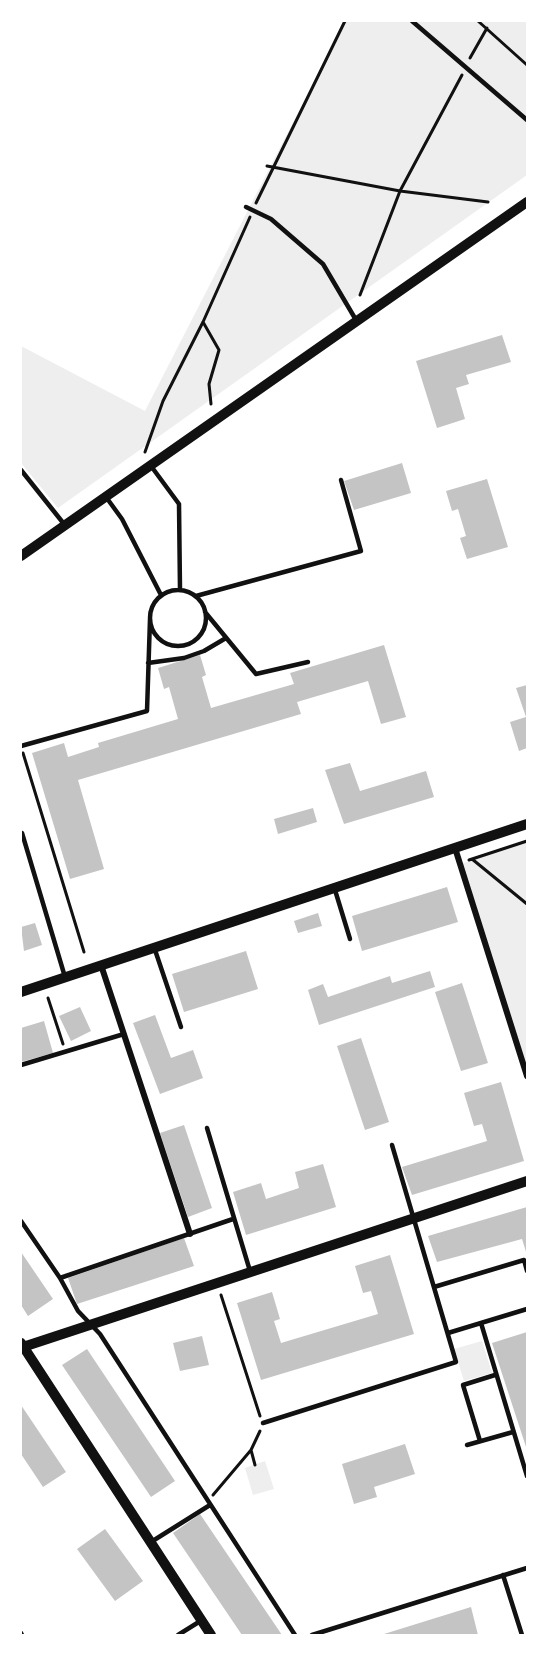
<!DOCTYPE html>
<style>
body{margin:0}
#map{position:relative;width:548px;height:1656px;overflow:hidden;background:#fff;font-family:Rubik,sans-serif}
canvas{display:block}
.frame{position:absolute;inset:0;border:22px solid #fff;pointer-events:none}
</style>
<div id="map">
<canvas width="548" height="1656"></canvas>
<div class="frame"></div>
</div>
<script>
const ctx = document.querySelector('canvas').getContext('2d');
ctx.lineJoin = 'round';
function paint(path, color) { ctx.fillStyle = color; ctx.fill(path, 'evenodd'); }
const shape = rows => new Path2D(rows.map(r => 'M' + r).join(''));
function trace(path, color, width, dash) { ctx.strokeStyle = color; ctx.lineWidth = width; ctx.lineCap = dash ? 'butt' : 'round'; ctx.setLineDash(dash || []); ctx.stroke(path); }
const green = shape([
 [345,21,527,21,527,175,58,508,21,463,21,346,145,411],
 [527,842,527,1073,460,864],
 [482,1341,492,1373,464,1381,454,1349],
 [265,1461,274,1489,253,1495,245,1468]
]);
const building = shape([
 [502,335,511,362,466,375,469,384,456,388,465,419,437,428,416,361],
 [402,463,411,493,354,510,344,481],
 [487,479,508,547,467,559,460,538,466,536,458,509,452,511,446,491],
 [384,645,406,717,381,724,368,681,297,702,301,714,78,780,104,869,70,879,32,753,64,743,68,757,99,747,98,743,178,719,169,687,164,689,158,668,200,655,206,675,202,677,211,708,294,684,290,673],
 [527,685,527,748,519,751,510,722,526,717,516,688],
 [350,763,360,791,426,771,434,797,344,824,325,770],
 [313,808,317,822,278,834,274,819],
 [447,887,458,922,362,951,352,916],
 [318,913,322,926,298,933,294,921],
 [35,923,42,945,24,951,21,927],
 [246,951,258,989,184,1012,172,974],
 [430,971,435,987,319,1025,308,990,323,984,328,997,390,976,392,983],
 [462,983,488,1063,461,1071,435,992],
 [80,1007,91,1031,71,1041,59,1016],
 [155,1015,171,1058,193,1050,203,1078,160,1094,133,1023],
 [44,1021,53,1053,21,1062,21,1028],
 [361,1038,389,1122,365,1130,337,1046],
 [501,1082,524,1161,412,1195,402,1167,487,1141,482,1124,474,1126,464,1093],
 [184,1125,212,1208,188,1217,160,1133],
 [323,1164,336,1207,246,1235,233,1192,261,1183,266,1199,299,1188,295,1172],
 [527,1207,527,1255,522,1239,437,1262,428,1236],
 [184,1238,194,1266,77,1304,68,1278],
 [21,1252,53,1299,28,1316,21,1305],
 [390,1255,414,1334,261,1380,237,1303,272,1292,280,1319,274,1321,281,1343,378,1314,371,1291,363,1293,355,1266],
 [527,1332,527,1450,492,1343],
 [202,1336,209,1365,180,1371,173,1343],
 [87,1349,175,1481,151,1497,62,1365],
 [21,1405,66,1472,43,1487,21,1454],
 [405,1444,415,1474,374,1487,377,1497,354,1504,342,1464],
 [200,1514,282,1635,242,1635,173,1533],
 [105,1529,143,1581,115,1601,77,1549],
 [471,1607,478,1635,384,1635,384,1634]
]);
const path = shape([
 [478,21,527,65],
 [470,58,487,28],
 [267,166,400,191,488,202],
 [256,203,345,21],
 [360,295,400,191,462,75],
 [203,322,219,350,209,384,211,404],
 [145,452,163,401,203,322,250,217],
 [23,753,84,952],
 [472,859,527,904],
 [469,860,527,841],
 [48,998,63,1044],
 [221,1295,260,1416],
 [251,1450,255,1465],
 [213,1495,251,1450,260,1431]
]);
const service = shape([
 [412,21,527,120],
 [246,207,271,219,323,264,356,320],
 [151,466,179,504,180,590],
 [21,470,64,524],
 [106,497,122,519,161,595],
 '150 618a28 28 0 1 1 56 0a28 28 0 1 1-56 0Z',
 [196,596,361,551,341,480],
 [205,612,256,674,308,662],
 [148,663,184,658,204,651,226,638],
 [21,746,147,711,150,619],
 [22,833,65,977],
 [335,890,350,939],
 [154,947,181,1027],
 [21,1065,124,1034],
 [207,1128,250,1271],
 [21,1221,60,1278,78,1311,100,1334,295,1635],
 [60,1278,233,1219],
 [434,1287,524,1260,527,1271],
 [481,1323,527,1476],
 [448,1333,527,1309],
 [263,1423,456,1362,392,1145],
 [480,1441,463,1385,495,1375],
 [467,1445,513,1432],
 [151,1542,210,1505],
 [503,1575,522,1635],
 [21,1633,22,1635],
 [178,1635,202,1620],
 [312,1635,527,1568]
]);
const minor = shape([
 [455,848,527,1076],
 [101,965,190,1234]
]);
const tertiary = shape([
 [21,556,527,202],
 [21,992,527,824],
 [21,1343,211,1635],
 [23,1347,527,1181]
]);
paint(green, '#eee');
paint(building, '#c4c4c4');
trace(path, '#111', 3);
trace(service, '#111', 4.5);
trace(minor, '#111', 6);
trace(tertiary, '#111', 10);
</script>
